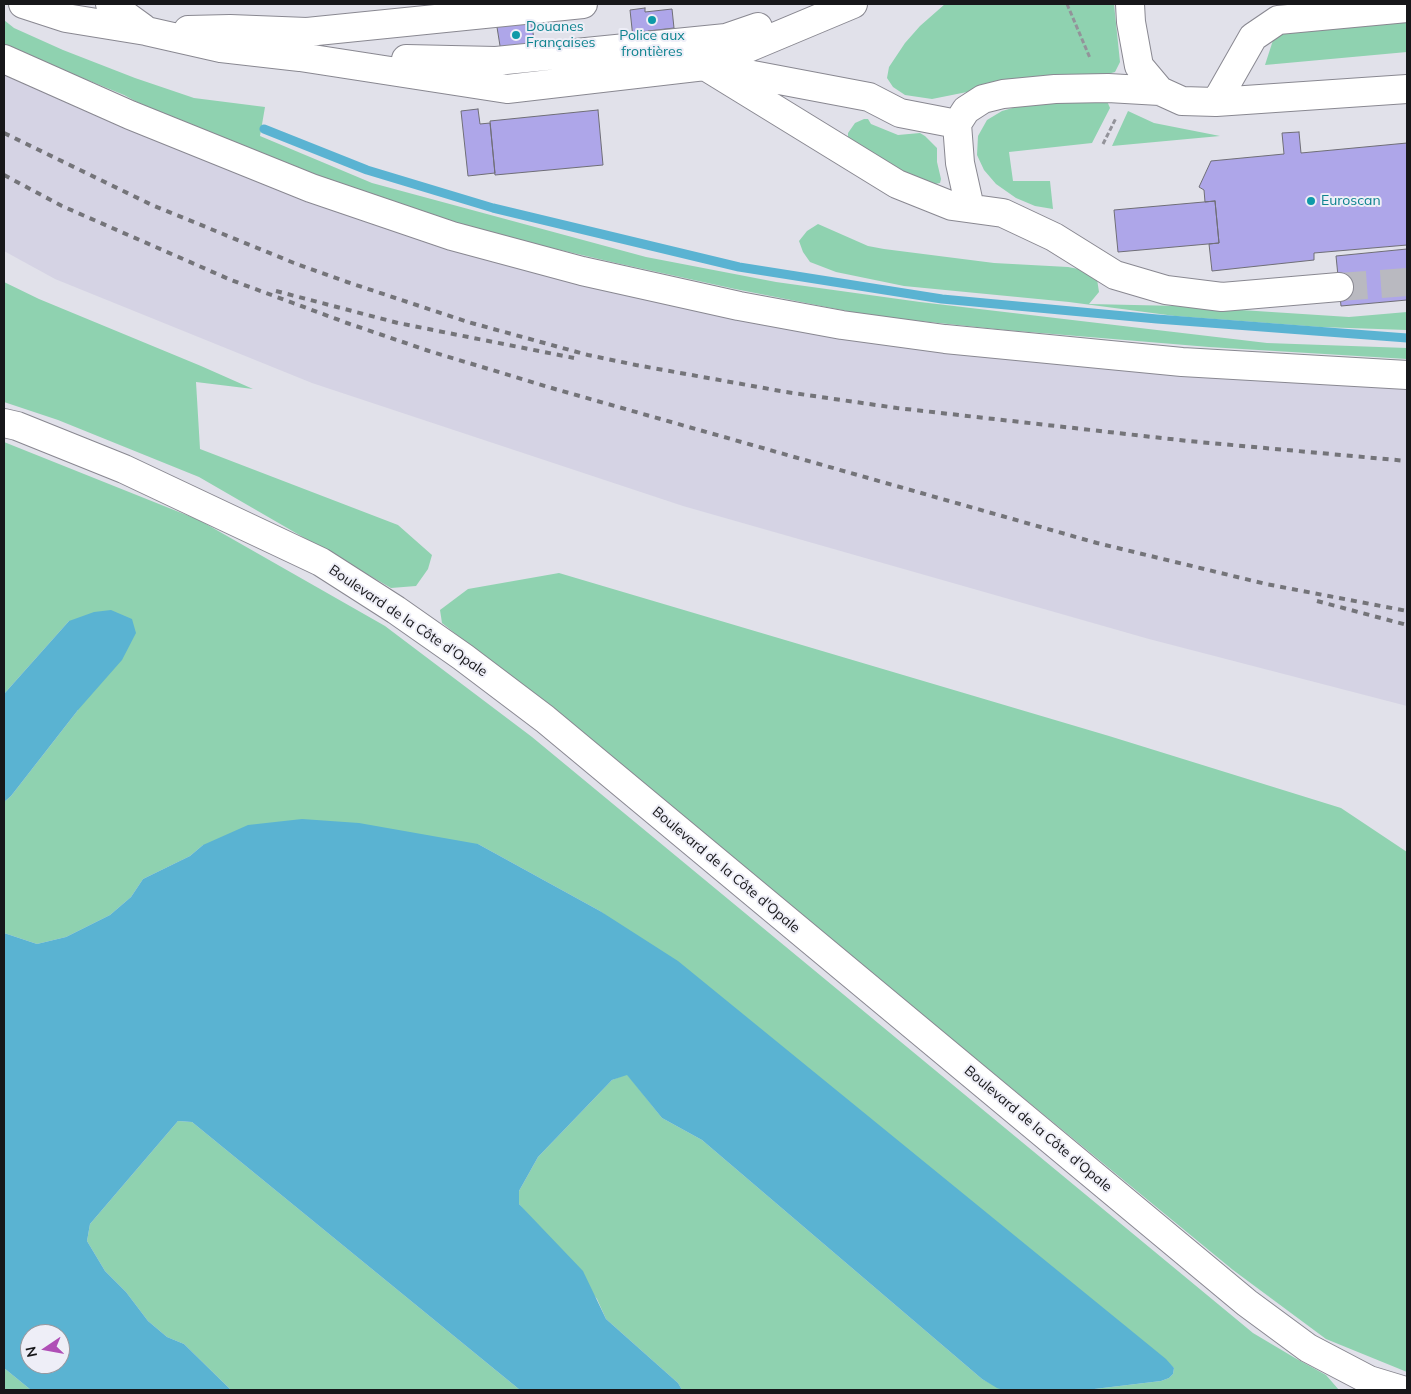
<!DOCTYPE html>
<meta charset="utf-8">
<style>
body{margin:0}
#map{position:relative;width:1411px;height:1394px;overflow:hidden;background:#e1e1ea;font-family:Mulish,sans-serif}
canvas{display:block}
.frame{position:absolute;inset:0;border:5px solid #17171a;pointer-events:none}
.north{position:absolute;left:20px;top:1324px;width:50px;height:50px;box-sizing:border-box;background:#eeeef7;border:1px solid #98989f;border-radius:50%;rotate:258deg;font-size:14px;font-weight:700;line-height:20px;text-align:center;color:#17171a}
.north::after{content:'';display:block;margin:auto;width:18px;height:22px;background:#af4eb6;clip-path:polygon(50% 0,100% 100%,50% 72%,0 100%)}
</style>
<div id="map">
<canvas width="1411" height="1394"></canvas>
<div class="frame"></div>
<div class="north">N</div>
</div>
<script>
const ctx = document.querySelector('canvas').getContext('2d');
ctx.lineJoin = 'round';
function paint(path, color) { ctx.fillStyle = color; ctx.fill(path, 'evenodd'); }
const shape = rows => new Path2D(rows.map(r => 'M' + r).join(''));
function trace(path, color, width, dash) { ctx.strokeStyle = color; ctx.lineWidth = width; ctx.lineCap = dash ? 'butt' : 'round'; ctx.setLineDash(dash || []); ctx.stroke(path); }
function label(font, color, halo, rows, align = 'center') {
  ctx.font = font + ' Mulish,sans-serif'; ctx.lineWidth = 4; ctx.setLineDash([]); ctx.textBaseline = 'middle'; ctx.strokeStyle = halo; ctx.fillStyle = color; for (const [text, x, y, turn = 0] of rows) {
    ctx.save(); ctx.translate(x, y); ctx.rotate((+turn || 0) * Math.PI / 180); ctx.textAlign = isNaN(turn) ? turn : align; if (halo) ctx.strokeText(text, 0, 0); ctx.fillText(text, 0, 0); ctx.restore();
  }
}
const built = shape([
 [4,69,579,279,1407,385,1407,706,1149,639,683,506,312,383,55,279,4,251]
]);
const green = shape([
 [945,4,1114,4,1120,62,1115,72,1104,75,982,89,932,99,905,95,893,87,887,78,889,67,905,43,920,26],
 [1407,14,1407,52,1265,65,1275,34],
 [4,20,14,28,63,50,135,78,194,98,265,107,260,136,372,183,646,257,776,282,920,302,1267,343,1407,348,1407,359,1209,347,1005,330,872,316,735,289,616,263,509,238,427,216,297,170,137,102,124,95,4,46],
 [1087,98,1107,101,1110,108,1092,143,1009,152,1013,181,1050,181,1053,209,1035,206,1016,198,996,184,984,170,977,155,978,136,987,120,1002,111,1023,105],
 [1128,111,1154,123,1220,136,1112,146],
 [864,119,868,119,871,124,898,135,920,133,925,136,937,148,937,162,941,179,940,183,926,186,848,138,848,133,855,123],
 [818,224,868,246,884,249,994,263,1068,267,1084,270,1097,279,1099,292,1089,304,1179,306,1349,317,1407,312,1407,330,1320,327,1175,316,1069,302,904,286,836,272,810,262,803,252,799,241,807,231],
 [4,282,39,299,201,366,253,389,196,382,200,449,398,525,432,555,428,569,416,586,391,588,199,477,58,420,4,402],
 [4,442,199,520,385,626,532,737,1253,1333,1295,1358,1326,1375,1339,1390,1086,1390,1161,1381,1169,1378,1173,1374,1174,1368,600,911,478,844,203,845,190,856,143,879,131,897,110,915,66,937,37,944,4,933,4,802,11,796,78,710,69,621,4,694],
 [559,573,1109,736,1341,808,1407,852,1407,1372,1326,1339,1233,1270,566,722,442,623,440,610,468,589],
 [627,1074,662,1118,702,1140,982,1379,1003,1390,682,1390,678,1383,606,1319,597,1299,519,1204,519,1191,538,1157,612,1080],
 [178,1121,192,1122,520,1390,231,1390,184,1344,167,1337,148,1321,126,1292,105,1271,87,1241,90,1224],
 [4,1368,31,1390,4,1390]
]);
const water = shape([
 [111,610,132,619,136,633,122,660,78,710,11,796,4,802,4,694,69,621,94,612],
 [302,819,359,823,478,844,600,911,678,961,1166,1359,1174,1368,1173,1374,1169,1378,1161,1381,1086,1390,1003,1390,997,1388,982,1379,702,1140,662,1118,627,1075,612,1080,538,1157,519,1191,519,1204,583,1271,606,1319,678,1383,682,1390,520,1390,192,1122,178,1121,90,1224,87,1241,105,1271,126,1292,148,1321,167,1337,184,1344,231,1390,31,1390,4,1368,4,933,37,944,66,937,110,915,131,897,143,879,190,856,203,845,248,825],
 [30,1334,60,1334,60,1364,30,1364]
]);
const stream = shape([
 [264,129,367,170,493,208,739,267,942,299,1157,319,1407,338]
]);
const building = shape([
 [645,8,645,12,672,9,674,28,648,31,648,35,633,38,630,10,645,8],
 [531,17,535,48,501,52,496,21,531,17],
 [478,109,480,124,490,123,495,173,468,176,461,111,478,109],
 [598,110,603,165,495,175,490,121,598,110],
 [1299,132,1301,153,1407,143,1407,245,1314,253,1314,260,1212,271,1209,244,1219,243,1215,201,1205,202,1204,190,1199,187,1211,161,1284,154,1282,133,1299,132],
 [1215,201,1219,243,1118,252,1114,210,1215,201],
 [1407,249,1407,300,1341,306,1336,256,1407,249]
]);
const minorTunnel = shape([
 [1339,287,1407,282]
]);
const path = shape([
 [1067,4,1090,58],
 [1103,144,1116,118]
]);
const minor = shape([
 [23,4,66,18,146,31,221,48,300,57,507,89,705,66,853,4],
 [110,4,143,28],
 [1130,4,1131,22,1139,66,1160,91,1182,101,1216,102,1407,89],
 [188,30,230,29,307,32,583,4],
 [4,59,130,115,311,188,452,236,582,271,739,306,842,325,945,339,1182,362,1407,375],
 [406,59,496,61,726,38,758,27],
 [705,66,897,184,952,206,1003,213,1054,237,1115,275,1166,290,1222,297,1339,287],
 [721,69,869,97,900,113,957,124],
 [1216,102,1253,37,1278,20,1407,8],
 [970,208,960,163,957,124,966,110,983,99,1003,94,1055,89,1108,88,1160,91],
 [4,423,17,426,124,469,321,562,396,610,463,657,545,719,1247,1303,1308,1348,1369,1380,1402,1390]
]);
const rail = shape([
 [4,133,152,205,294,263,347,282,468,322,588,355,636,365,786,392,897,408,1188,441,1407,461],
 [4,175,62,206,231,280,347,323,429,351,555,389,1097,543,1266,584,1407,611],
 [276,291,398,323,574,358],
 [1317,601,1407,625]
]);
const markers = [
 [652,20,5,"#0f9aa8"],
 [516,35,5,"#0f9aa8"],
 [1311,201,5,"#0f9aa8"]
];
const cultureNames = [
 ["Douanes",526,27],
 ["Françaises",526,43],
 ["Police aux",652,36,"center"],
 ["frontières",652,52,"center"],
 ["Euroscan",1321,201]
];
const streetNames = [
 ["Boulevard de la Côte d'Opale",408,621,34],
 ["Boulevard de la Côte d'Opale",726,870,40],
 ["Boulevard de la Côte d'Opale",1038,1129,40]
];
paint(built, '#d5d3e4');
paint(green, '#8fd2b0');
paint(water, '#5ab3d2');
trace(stream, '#5ab3d2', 9);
paint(building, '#aea6e9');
trace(building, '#6f6e76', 1);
trace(minorTunnel, '#b9b9c0', 28, [28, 14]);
trace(minor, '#898891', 30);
trace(path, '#93939a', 3, [5, 2.5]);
trace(minor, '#fff', 28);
trace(rail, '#747479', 4, [6, 6]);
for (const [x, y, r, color] of markers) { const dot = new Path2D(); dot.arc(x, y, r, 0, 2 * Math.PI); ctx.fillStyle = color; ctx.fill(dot); trace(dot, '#eeeef7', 2); }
label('14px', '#0d838f', '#eeeef7', cultureNames, 'left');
label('14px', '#17171a', '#eeeef7', streetNames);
</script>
